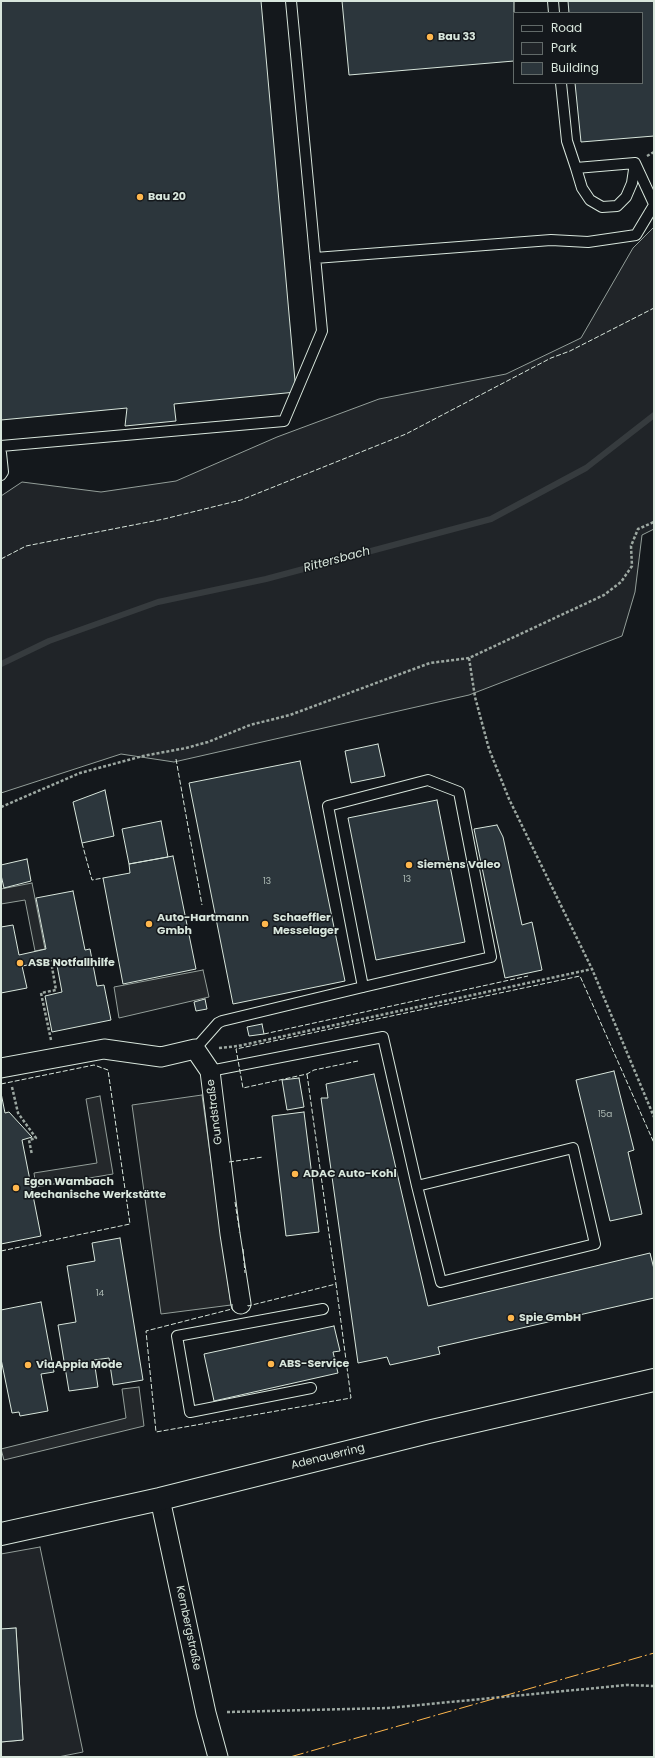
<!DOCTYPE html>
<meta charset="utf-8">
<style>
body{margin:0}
#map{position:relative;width:655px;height:1758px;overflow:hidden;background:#14181c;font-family:Poppins,sans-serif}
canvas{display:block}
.frame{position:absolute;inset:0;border:2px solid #d8e6dc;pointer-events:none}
.legend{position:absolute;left:513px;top:12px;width:130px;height:72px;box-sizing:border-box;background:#14181c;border:1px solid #626a69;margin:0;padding:5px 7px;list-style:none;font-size:12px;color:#d8e6dc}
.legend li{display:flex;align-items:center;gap:8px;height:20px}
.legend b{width:20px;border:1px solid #626a69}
</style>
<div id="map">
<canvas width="655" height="1758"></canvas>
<div class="frame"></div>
<ul class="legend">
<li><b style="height:5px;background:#14181c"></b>Road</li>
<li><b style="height:11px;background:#202428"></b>Park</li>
<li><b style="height:11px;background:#2c363c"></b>Building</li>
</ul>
</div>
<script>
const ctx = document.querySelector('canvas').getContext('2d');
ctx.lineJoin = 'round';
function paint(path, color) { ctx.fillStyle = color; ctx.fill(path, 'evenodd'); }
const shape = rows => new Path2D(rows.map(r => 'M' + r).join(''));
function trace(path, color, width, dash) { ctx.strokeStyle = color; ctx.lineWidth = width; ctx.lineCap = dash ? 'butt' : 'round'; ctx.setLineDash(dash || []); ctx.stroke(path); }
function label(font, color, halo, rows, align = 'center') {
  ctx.font = font + ' Poppins,sans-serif'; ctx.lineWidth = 3; ctx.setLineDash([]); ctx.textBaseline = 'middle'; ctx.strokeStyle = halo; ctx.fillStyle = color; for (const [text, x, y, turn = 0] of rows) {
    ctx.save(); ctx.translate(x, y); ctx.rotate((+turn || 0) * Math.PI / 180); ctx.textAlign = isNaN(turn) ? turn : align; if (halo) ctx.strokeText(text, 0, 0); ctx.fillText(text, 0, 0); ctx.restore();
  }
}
const green = shape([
 [654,227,654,529,642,535,635,592,622,636,469,695,174,762,121,754,1,793,1,496,22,482,101,492,176,481,277,437,379,399,506,374,581,338,633,248,654,227],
 [40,1547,83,1752,58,1757,1,1757,1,1742,23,1740,16,1628,1,1629,1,1554,40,1547]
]);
const parking = shape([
 [32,883,45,949,35,951,25,900,1,904,1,889,32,883],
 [203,970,209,997,119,1018,114,987,203,970],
 [202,1095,231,1305,161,1314,132,1105,202,1095],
 [100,1096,113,1174,36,1187,34,1173,97,1163,86,1099,100,1096],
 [139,1387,144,1426,4,1460,1,1449,126,1418,122,1389,139,1387]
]);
const stream = shape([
 [1,664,49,641,158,602,266,579,491,519,586,468,654,415]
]);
const building = shape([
 [1,1,261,1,296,392,174,404,176,421,125,426,127,408,1,420,1,1],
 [342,1,514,1,514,61,349,75,342,1],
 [568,1,654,1,654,136,581,142,575,83,642,83,642,13,569,13,568,1],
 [378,744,385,776,351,783,345,751,378,744],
 [300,761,345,981,233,1004,189,783,300,761],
 [105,790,114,836,82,843,73,802,105,790],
 [437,800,465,942,376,960,348,818,437,800],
 [161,821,168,857,129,864,122,829,161,821],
 [497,825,503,837,522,925,532,922,542,970,505,978,474,829,497,825],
 [173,856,196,969,123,984,103,878,130,873,129,864,173,856],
 [27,859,31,881,4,888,1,875,1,865,27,859],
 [73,891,85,950,90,949,97,986,104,985,111,1020,52,1032,45,996,62,992,56,960,22,966,27,988,1,993,1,927,13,925,19,955,46,949,36,898,73,891],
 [205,999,207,1009,196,1011,194,1002,205,999],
 [262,1024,264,1034,249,1036,247,1027,262,1024],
 [614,1071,634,1150,628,1152,642,1214,610,1221,576,1080,614,1071],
 [374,1074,428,1306,650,1253,654,1269,654,1298,438,1347,440,1354,390,1365,387,1357,358,1363,321,1098,328,1098,326,1084,374,1074],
 [299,1078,304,1107,287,1110,282,1080,299,1078],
 [1,1093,5,1113,9,1112,32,1137,22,1140,41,1236,1,1244,1,1093],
 [304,1112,319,1232,286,1236,272,1116,304,1112],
 [120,1238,143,1380,113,1385,109,1358,94,1360,98,1387,69,1391,58,1325,76,1322,67,1266,95,1261,92,1243,120,1238],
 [41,1302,54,1372,41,1374,48,1411,20,1416,19,1412,12,1413,1,1359,1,1310,41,1302],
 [334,1326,340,1351,333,1352,338,1373,214,1401,204,1354,334,1326],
 [16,1628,23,1740,1,1742,1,1629,16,1628]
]);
const path = shape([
 [647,156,654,152],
 [469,658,475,697,489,749,509,799,592,969,654,1117],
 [1,807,80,773,143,756,186,748,208,742,250,725,290,715,430,663,469,658,604,595,621,582,632,566,631,546,638,529,654,522],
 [51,1040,41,993,56,990,52,967],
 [219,1048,238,1046,592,969],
 [12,1087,18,1113,36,1138,29,1140,32,1155],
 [227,1712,388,1708,627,1685,654,1686]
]);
const lane = shape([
 [553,1,554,13],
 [561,83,567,141,576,168],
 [635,163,632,183,626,197,617,206,602,207,590,200,582,188,576,168,635,163],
 [635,163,654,204],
 [315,258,551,240,588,242,636,235,654,205],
 [1,446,284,421,322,331,291,1],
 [1,453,3,472,1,475],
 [195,1049,218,1023,222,1021,363,987,491,957,459,792,428,780,328,806,363,987],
 [210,1071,383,1037,417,1186,441,1282,595,1244,573,1148,417,1186],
 [311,1388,190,1412,177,1336,323,1309]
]);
const street = shape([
 [1,1068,104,1049,161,1057,195,1049,210,1071,230,1234,241,1304],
 [160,1499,206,1713,218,1757]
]);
const secondary = shape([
 [1,1534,160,1499,428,1432,654,1380]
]);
const fence = shape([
 [1,559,26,546,164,519,241,500,406,434,551,358,570,351,654,308],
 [176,759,202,905],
 [82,843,92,880,103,878],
 [264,1034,528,976],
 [358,1061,314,1070,307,1074,243,1088,236,1049,580,976,654,1143],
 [307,1074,336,1284],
 [1,1084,94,1065,108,1070,130,1224,1,1251],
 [229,1162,263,1157],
 [235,1202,239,1228],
 [243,1249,245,1273],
 [232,1304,232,1309,146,1331,156,1432,351,1398,336,1284,248,1306,248,1305],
 [1,1459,1,1462]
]);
const power = shape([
 [290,1757,654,1653]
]);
const markers = [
 [430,37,4,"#ffb74d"],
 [140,197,4,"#ffb74d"],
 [409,865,4,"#ffb74d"],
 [149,924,4,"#ffb74d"],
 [265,924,4,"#ffb74d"],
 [20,963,4,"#ffb74d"],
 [295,1174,4,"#ffb74d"],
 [16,1188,4,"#ffb74d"],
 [511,1318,4,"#ffb74d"],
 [271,1364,4,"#ffb74d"],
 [28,1365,4,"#ffb74d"]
];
const numberNames = [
 ["13",407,880],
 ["13",267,882],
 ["15a",605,1115],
 ["14",100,1294]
];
const poiNames = [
 ["Bau 33",438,37],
 ["Bau 20",148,197],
 ["Siemens Valeo",417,865],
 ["Auto-Hartmann",157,918],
 ["Gmbh",157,931],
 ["Schaeffler",273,918],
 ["Messelager",273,931],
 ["ASB Notfallhilfe",28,963],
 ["ADAC Auto-Kohl",303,1174],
 ["Egon Wambach",24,1182],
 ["Mechanische Werkstätte",24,1195],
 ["Spie GmbH",519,1318],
 ["ABS-Service",279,1364],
 ["ViaAppia Mode",36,1365]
];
const streetNames = [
 ["Gundstraße",215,1112,-97],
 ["Adenauerring",328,1457,-14],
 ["Kernbergstraße",188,1628,78]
];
const waterNames = [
 ["Rittersbach",337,560,-15]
];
paint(green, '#202428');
trace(green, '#939e99', 1);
paint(parking, '#24282b');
trace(parking, '#939e99', 1);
trace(stream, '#363b3e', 6);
paint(building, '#2c363c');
trace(building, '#d8e6dc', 1);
trace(lane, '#d8e6dc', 12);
trace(street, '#d8e6dc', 21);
trace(secondary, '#d8e6dc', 24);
trace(path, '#9da8a2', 2.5, [3, 2]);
trace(lane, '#14181c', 10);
trace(street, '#14181c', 19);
trace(secondary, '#14181c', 22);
trace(fence, '#d8e6dc', 1, [5, 2]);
trace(power, '#ffb74d', 1, [14, 3, 2, 3]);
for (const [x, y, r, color] of markers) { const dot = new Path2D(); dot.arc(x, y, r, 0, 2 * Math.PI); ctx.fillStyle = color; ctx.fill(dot); trace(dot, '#14181c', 1.5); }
label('9px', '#adbab4', null, numberNames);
label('bold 11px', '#d8e6dc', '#14181c', poiNames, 'left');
label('11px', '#d8e6dc', '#14181c', streetNames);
label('italic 12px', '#d8e6dc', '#14181c', waterNames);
</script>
